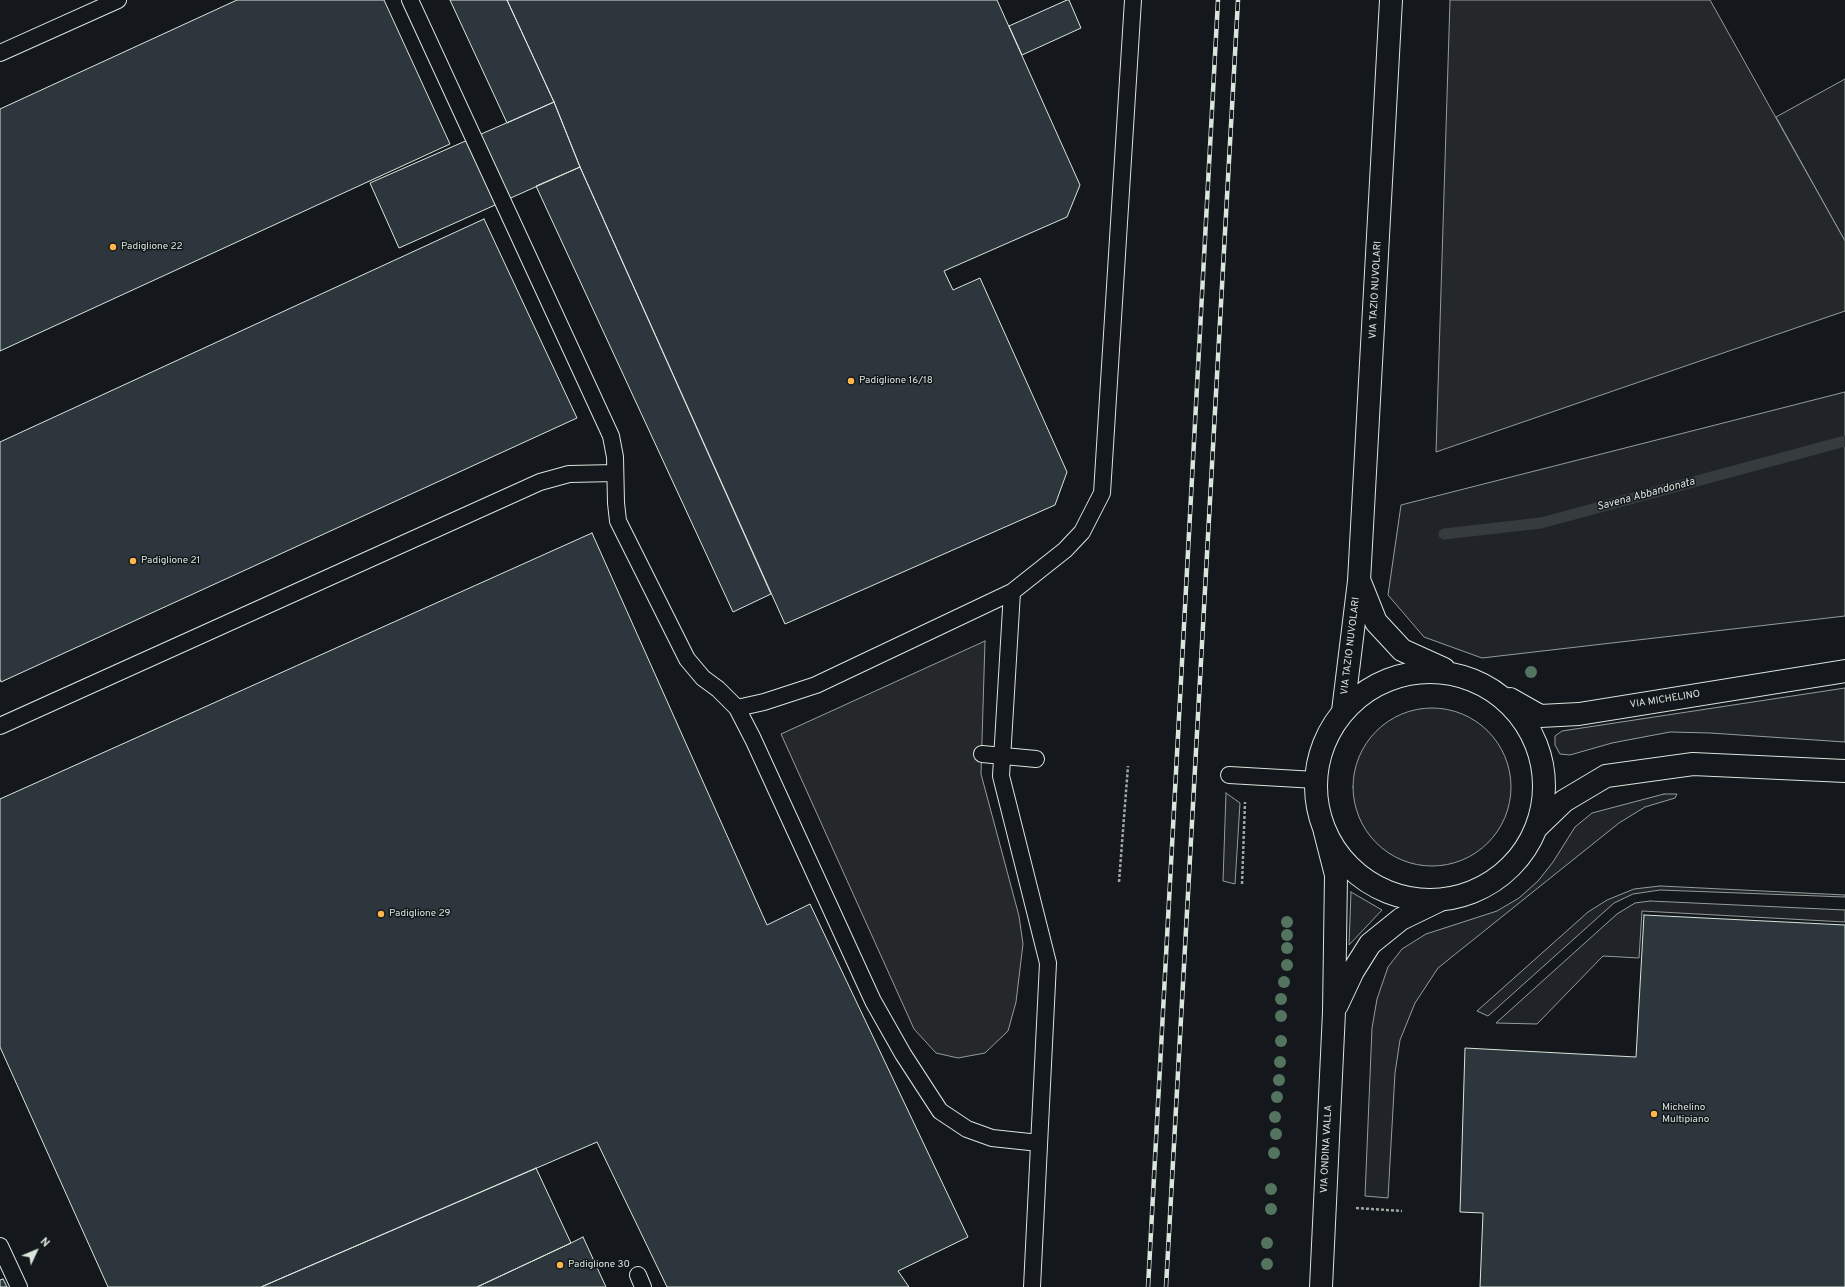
<!DOCTYPE html>
<style>
body{margin:0}
#map{position:relative;width:1845px;height:1287px;overflow:hidden;background:#14181c;font-family:Overpass,sans-serif}
canvas{display:block}
.north{position:absolute;left:16px;top:1231px;width:40px;height:40px;-webkit-text-stroke:3px #14181c;paint-order:stroke;rotate:46deg;font-size:11px;font-weight:700;line-height:16px;text-align:center;color:#d8e6dc}
.north::after{content:'';display:block;margin:auto;width:14px;height:18px;background:#d8e6dc;clip-path:polygon(50% 0,100% 100%,50% 72%,0 100%)}
</style>
<div id="map">
<canvas width="1845" height="1287"></canvas>
<div class="north">N</div>
</div>
<script>
const ctx = document.querySelector('canvas').getContext('2d');
ctx.lineJoin = 'round';
function paint(path, color) { ctx.fillStyle = color; ctx.fill(path, 'evenodd'); }
const shape = rows => new Path2D(rows.map(r => 'M' + r).join(''));
function trace(path, color, width, dash) { ctx.strokeStyle = color; ctx.lineWidth = width; ctx.lineCap = dash ? 'butt' : 'round'; ctx.setLineDash(dash || []); ctx.stroke(path); }
function label(font, color, halo, rows, align = 'center') {
  ctx.font = font + ' Overpass,sans-serif'; ctx.lineWidth = 3; ctx.setLineDash([]); ctx.textBaseline = 'middle'; ctx.strokeStyle = halo; ctx.fillStyle = color; for (const [text, x, y, turn = 0] of rows) {
    ctx.save(); ctx.translate(x, y); ctx.rotate((+turn || 0) * Math.PI / 180); ctx.textAlign = isNaN(turn) ? turn : align; if (halo) ctx.strokeText(text, 0, 0); ctx.fillText(text, 0, 0); ctx.restore();
  }
}
const green = shape([
 [1845,79,1845,241,1776,117,1845,79],
 [1845,392,1845,616,1482,658,1424,637,1388,595,1401,505,1845,392],
 [1845,688,1845,742,1710,733,1670,732,1612,743,1570,755,1560,754,1555,745,1555,736,1562,731,1845,688],
 '1353 787a79 79 0 1 1 158 0a79 79 0 1 1-158 0Z',
 [1226,793,1240,803,1235,884,1223,881,1226,793],
 [1664,794,1677,794,1675,798,1645,807,1619,823,1438,968,1415,1003,1400,1040,1395,1073,1388,1198,1365,1196,1372,1028,1377,999,1388,967,1402,949,1426,934,1497,911,1519,898,1538,881,1553,862,1575,827,1592,813,1664,794],
 [1660,886,1845,895,1845,897,1660,890,1633,894,1614,903,1488,1016,1477,1011,1588,912,1607,900,1634,889,1660,886],
 [1351,892,1382,910,1349,945,1351,892],
 [1650,901,1845,910,1845,922,1642,911,1639,958,1603,956,1537,1024,1496,1023,1617,914,1635,903,1650,901]
]);
const parking = shape([
 [1450,0,1710,0,1845,241,1845,311,1436,452,1450,0],
 [985,641,981,774,1019,916,1023,944,1016,1002,1008,1031,985,1053,958,1058,936,1053,914,1029,781,734,985,641]
]);
const stream = shape([
 [1444,534,1541,523,1845,441]
]);
const building = shape([
 [237,0,384,0,450,144,0,351,0,109,237,0],
 [450,0,507,0,554,102,507,123,450,0],
 [507,0,997,0,1080,185,1067,217,944,271,953,290,980,278,1067,472,1055,505,785,624,580,167,554,102,507,0],
 [1067,0,1069,0,1081,28,1022,55,1009,26,1067,0],
 [554,102,580,167,399,248,370,183,554,102],
 [580,167,771,594,733,612,536,186,580,167],
 [484,219,577,418,1,682,0,679,0,442,484,219],
 [592,533,767,925,810,904,968,1237,898,1271,909,1287,667,1287,597,1142,261,1287,108,1287,0,1047,0,799,592,533],
 [1644,915,1845,925,1845,1287,1480,1287,1483,1213,1460,1212,1465,1048,1636,1057,1644,915],
 [536,1168,571,1243,477,1287,261,1287,536,1168],
 [583,1237,606,1287,477,1287,571,1243,583,1237],
 [3,1279,7,1287,0,1287,0,1280,3,1279]
]);
const path = shape([
 [1119,882,1128,766],
 [1242,884,1245,802],
 [1356,1208,1402,1211]
]);
const service = shape([
 [410,0,611,436,615,457,616,503,618,521,687,659,703,678,718,689,737,708,764,702,816,685,1012,592,1001,776,1048,963,1032,1287],
 [0,53,118,0],
 [1012,592,1065,550,1082,532,1102,493,1133,0],
 [737,708,753,739,873,1001,903,1054,940,1111,967,1129,992,1138,1039,1143],
 [0,726,540,482,569,474,615,473],
 [982,754,1036,759],
 [1229,775,1316,780],
 [0,1246,19,1287],
 [638,1275,643,1287]
]);
const minor = shape([
 [1337,1005,1353,971,1370,944,1401,919,1438,901],
 [1321,1287,1334,1012,1336,875,1325,832]
]);
const tertiary = shape([
 [1360,582,1376,622,1402,650,1444,669],
 '1316 786a114 114 0 1 1 228 0a114 114 0 1 1-228 0Z',
 [1510,699,1540,716,1579,714,1845,671],
 [1343,711,1359,581,1391,0],
 [1538,826,1564,801,1606,776,1693,764,1845,771]
]);
const rail = shape([
 [1148,1287,1218,0],
 [1166,1287,1238,0]
]);
const trees = [
 [1531,672],
 [1287,922],
 [1287,935],
 [1287,948],
 [1287,965],
 [1284,982],
 [1281,999],
 [1281,1016],
 [1281,1041],
 [1280,1062],
 [1279,1080],
 [1277,1097],
 [1275,1117],
 [1276,1134],
 [1274,1153],
 [1271,1189],
 [1271,1209],
 [1267,1243],
 [1267,1264]
];
const markers = [
 [113,247,4,"#ffb74d"],
 [851,381,4,"#ffb74d"],
 [133,561,4,"#ffb74d"],
 [381,914,4,"#ffb74d"],
 [1654,1114,4,"#ffb74d"],
 [560,1265,4,"#ffb74d"]
];
const poiNames = [
 ["Padiglione 22",121,247],
 ["Padiglione 16/18",859,381],
 ["Padiglione 21",141,561],
 ["Padiglione 29",389,914],
 ["Michelino",1662,1108],
 ["Multipiano",1662,1120],
 ["Padiglione 30",568,1265]
];
const streetNames = [
 ["VIA TAZIO NUVOLARI",1376,290,-87],
 ["VIA TAZIO NUVOLARI",1351,646,-83],
 ["VIA MICHELINO",1665,700,-9],
 ["VIA ONDINA VALLA",1327,1149,-87]
];
const waterNames = [
 ["Savena Abbandonata",1646,495,-15]
];
paint(green, '#202428');
trace(green, '#939e99', 1);
paint(parking, '#24282b');
trace(parking, '#939e99', 1);
trace(stream, '#363b3e', 11);
paint(building, '#2c363c');
trace(building, '#d8e6dc', 1);
trace(service, '#d8e6dc', 18);
trace(minor, '#d8e6dc', 24);
trace(tertiary, '#d8e6dc', 24);
trace(path, '#9da8a2', 2.5, [3, 2]);
trace(service, '#14181c', 16);
trace(minor, '#14181c', 22);
trace(tertiary, '#14181c', 22);
trace(rail, '#d8e6dc', 4.5);
trace(rail, '#14181c', 3, [9]);
ctx.fillStyle = '#55745f';
for (const [x, y] of trees) { ctx.beginPath(); ctx.arc(x, y, 6, 0, 2 * Math.PI); ctx.fill(); }
for (const [x, y, r, color] of markers) { const dot = new Path2D(); dot.arc(x, y, r, 0, 2 * Math.PI); ctx.fillStyle = color; ctx.fill(dot); trace(dot, '#14181c', 1.5); }
label('10px', '#d8e6dc', '#14181c', poiNames, 'left');
label('10px', '#d8e6dc', '#14181c', streetNames);
label('italic 11px', '#d8e6dc', '#14181c', waterNames);
</script>
